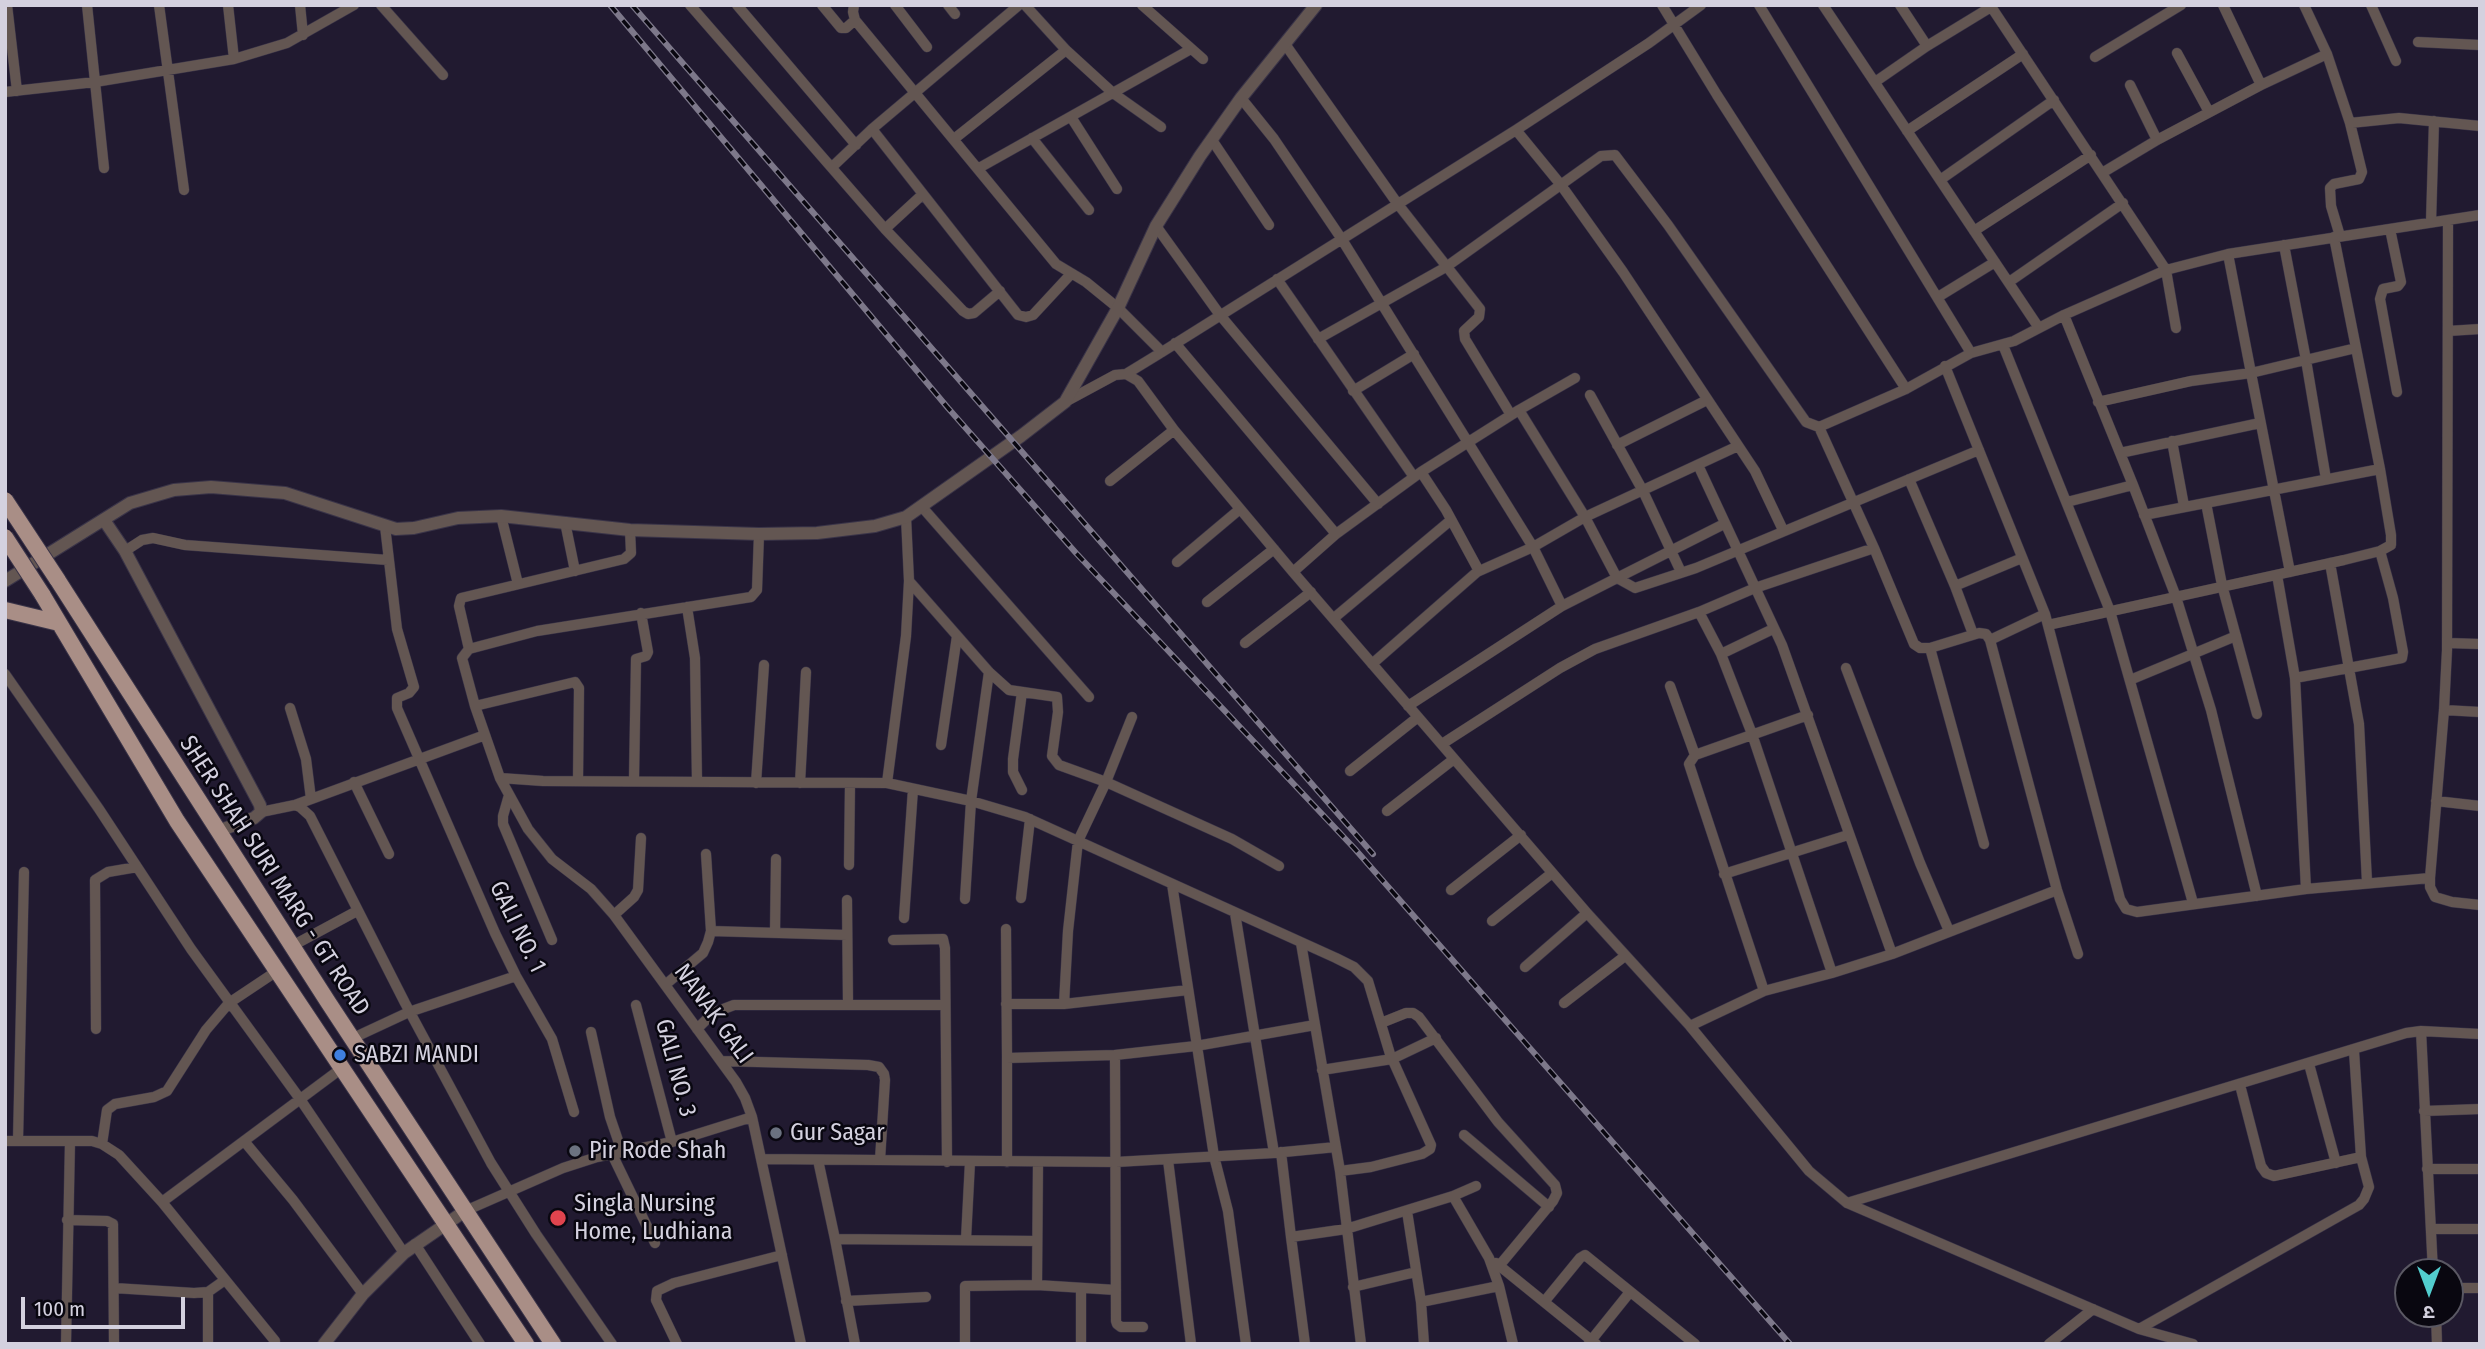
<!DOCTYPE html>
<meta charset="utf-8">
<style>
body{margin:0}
#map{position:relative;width:2485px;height:1349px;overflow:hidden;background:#211a30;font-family:"Fira Sans Condensed","Noto Sans Devanagari",sans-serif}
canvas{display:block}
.frame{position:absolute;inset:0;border:7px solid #d4d1df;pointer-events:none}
.north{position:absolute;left:2394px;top:1258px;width:70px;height:70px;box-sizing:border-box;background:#090710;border:2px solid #5a5863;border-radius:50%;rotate:180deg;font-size:19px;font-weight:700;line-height:28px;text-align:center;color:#d4d1df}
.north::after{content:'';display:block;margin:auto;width:24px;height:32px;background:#52cdce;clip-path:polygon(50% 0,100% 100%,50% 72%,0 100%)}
.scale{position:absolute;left:21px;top:1297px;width:164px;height:32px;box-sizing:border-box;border:4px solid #d4d1df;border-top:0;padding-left:9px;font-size:21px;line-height:24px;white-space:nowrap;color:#d4d1df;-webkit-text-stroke:5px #090710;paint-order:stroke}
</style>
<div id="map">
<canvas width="2485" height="1349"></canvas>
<div class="frame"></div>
<div class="north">उ</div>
<div class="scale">100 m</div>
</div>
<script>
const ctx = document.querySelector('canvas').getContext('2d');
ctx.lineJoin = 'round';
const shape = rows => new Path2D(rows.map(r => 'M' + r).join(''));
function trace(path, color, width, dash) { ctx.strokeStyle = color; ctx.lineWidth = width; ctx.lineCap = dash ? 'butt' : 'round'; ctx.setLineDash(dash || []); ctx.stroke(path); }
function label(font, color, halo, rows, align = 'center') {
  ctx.font = font + ' "Fira Sans Condensed",sans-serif'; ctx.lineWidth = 5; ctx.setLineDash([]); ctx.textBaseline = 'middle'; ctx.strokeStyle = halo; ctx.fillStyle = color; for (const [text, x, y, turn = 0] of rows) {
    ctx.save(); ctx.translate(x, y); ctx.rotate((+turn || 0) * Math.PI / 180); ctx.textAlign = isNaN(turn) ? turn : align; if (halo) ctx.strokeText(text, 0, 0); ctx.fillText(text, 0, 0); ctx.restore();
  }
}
const minor = shape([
 [7,5,17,91],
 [87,5,104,168],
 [159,5,184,190],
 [228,5,234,59],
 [300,5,303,35],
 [381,5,443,75],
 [690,5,885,229,963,311,968,314,974,313,1000,291],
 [737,5,856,145],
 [822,5,841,28,846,28,855,20,1056,264,1086,282,1118,308,1162,352],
 [854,5,853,12,855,20],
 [895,5,927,47],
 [948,5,955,14],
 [1025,5,1066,50,1113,93,1161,127],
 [1142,5,1203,59],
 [1662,5,1717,95,1906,389],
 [1759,5,1971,353],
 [1823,5,2039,328],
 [1900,5,1927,46],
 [1990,5,2166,270,2176,328],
 [2223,5,2261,85],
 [2304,5,2327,54,2350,123,2399,118,2480,126],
 [2371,5,2396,61],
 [2418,42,2480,45],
 [1285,44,1397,203,1480,309,1479,317,1464,331,1465,339,1511,415],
 [2177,53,2209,112],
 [2095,57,2181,5],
 [1875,82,1927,46,1991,7],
 [2130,85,2157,140],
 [5,92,95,82,234,59,287,43,354,5],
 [1241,98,1274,139,1341,238,1533,547,1562,606],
 [1071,117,1117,189],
 [872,129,1018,315,1026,317,1033,315,1071,274],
 [1516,130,1561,185,1623,272,1755,471,1783,530],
 [1907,131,2023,54],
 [1032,138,1089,210],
 [954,139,1066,50],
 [1212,140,1269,225],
 [832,167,872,129,1019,5],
 [979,168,1191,49],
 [2102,173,2157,140,2261,85,2327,54],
 [1940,180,2054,100],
 [2431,222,2434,121],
 [1156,226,1220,315,1378,504],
 [885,229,923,194],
 [2390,229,2401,282,2398,286,2383,289,2380,299,2397,392],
 [1974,231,2091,155],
 [2340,236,2331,206,2330,188,2334,184,2359,179,2362,172,2350,123],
 [2284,245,2306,360,2326,479],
 [1277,279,1414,477],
 [2009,282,2123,203],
 [1938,297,1995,262],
 [2064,315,2133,485,2176,597,2211,710,2257,896],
 [2448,331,2480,329],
 [1318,339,1446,267,1601,156,1615,155,1668,225,1806,422,1819,427,1874,548,1914,644,1920,648,1930,648],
 [1175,343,1336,534,1421,472,1519,410,1585,517,1617,578,1562,606,1408,706],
 [2003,345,2110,611,2193,903],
 [1945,366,2045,614,2120,899,2126,909,2137,912,2306,889,2430,878,2430,887,2435,897,2452,902,2480,905],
 [1126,374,1138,381,1174,430,1293,572,1587,913,1690,1026,1809,1171,1847,1203,2139,1329,2193,1344],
 [1353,391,1414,354],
 [1590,395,1643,491,1681,572],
 [1065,402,1115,375,1126,374,1162,352,1516,130,1649,43,1701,5],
 [2098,402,2191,381,2251,373,2228,254],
 [1519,410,1575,378],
 [1819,427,1906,389,1971,353,2014,341,2064,315,2166,270,2228,254,2480,215],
 [2172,441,2184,506],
 [1617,445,1707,400],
 [2120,453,2260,423],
 [1698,465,1782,645,1892,954],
 [1421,472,1446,510,1479,571],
 [1909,479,1955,586,1973,634],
 [1110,481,1174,430],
 [2067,502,2133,485],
 [2206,503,2222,585,2257,714],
 [922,507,1089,697],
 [2144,515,2380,469],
 [501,516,518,584],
 [565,522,575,571],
 [1724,524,1617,578,1635,588,1696,568,1979,450],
 [385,526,397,629,414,687,409,693,397,698,397,708,495,933,516,976,552,1039,574,1112],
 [759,534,757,590,751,597,537,631,469,649,462,658,475,706,500,778,528,829,552,859,591,889,614,915,736,1082,745,1098,752,1117,801,1344],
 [125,551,142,540,153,538,185,545,388,560],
 [1177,562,1240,509],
 [2330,563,2359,724,2367,882],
 [1293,572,1336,534],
 [2290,572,2251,373,2356,348],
 [2277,575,2295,678,2306,889],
 [909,581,989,672,1009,690,1057,697,1058,712,1052,756,1059,765,1106,782,1232,839,1279,866],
 [1955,586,2022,558],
 [1207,602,1274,549],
 [687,607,695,658,697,782],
 [1699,612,1721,654,1752,734,1832,973],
 [2045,614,1990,640,2057,890,2078,954],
 [1334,618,1451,520],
 [2048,625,2344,560,2380,551,2391,545,2391,535,2380,469,2334,237],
 [1245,643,1311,592],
 [2447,643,2480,644],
 [469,649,459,606,461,598,624,559,631,553,630,530],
 [1721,654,1773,629],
 [1372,664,1477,572,1533,547,1585,517,1738,446],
 [1846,668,1920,863,1949,931],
 [5,674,99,809,191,949,300,1099,404,1253],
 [2295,678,2402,658,2403,652,2393,598,2380,551],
 [2130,680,2236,636],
 [1670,686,1695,755],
 [475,706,575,682,579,688,578,781],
 [290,708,306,759,311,799],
 [2444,710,2480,712],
 [1132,717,1106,782,1078,841,1068,931,1064,1004,1188,990],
 [1442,744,1560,668,1595,649,1699,612,1755,588,1874,548],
 [941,745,957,636],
 [1350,771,1418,717],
 [500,778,543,781,887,783,971,801,1025,817,1336,958,1354,967,1368,981,1390,1054,1431,1145,1430,1149,1422,1154,1371,1167,1340,1171],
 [634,780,636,659,646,656,648,652,641,613],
 [354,782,389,854],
 [756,783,764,665],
 [800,783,806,672],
 [887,783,906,636,909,581,906,517],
 [1022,790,1013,772,1013,759,1022,692],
 [509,795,503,816,503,824,552,940],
 [2436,801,2480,806],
 [295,805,485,735],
 [1387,811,1454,759],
 [261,812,295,805,300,807,310,816,405,1003,491,1163,536,1234,612,1344],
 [1984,844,1930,648,1979,633,1986,634,1990,640],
 [849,865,850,783],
 [1724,874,1848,835],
 [2430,878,2444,710,2447,650,2448,220],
 [1172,884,1214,1156,1228,1211,1246,1344],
 [1451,890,1521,835],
 [1021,898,1030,819],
 [965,899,971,801,989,672],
 [847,900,848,1004],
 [1235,913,1274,1153,1336,1147],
 [614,915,634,897,638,890,641,838],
 [904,918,913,789],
 [1492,921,1552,873],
 [1006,929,1007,1058,1115,1055],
 [711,931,847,935],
 [775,933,776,859],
 [893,940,943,939,945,948,947,1162],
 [1301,943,1340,1171,1361,1344],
 [292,946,357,911],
 [1525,967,1587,913],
 [665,985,703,953,708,942,711,931,706,854],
 [1764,991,1689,764,1695,755,1808,715],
 [1564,1003,1625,956],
 [1006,1004,1064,1004],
 [636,1005,672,1142],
 [1381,1023,1406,1013,1413,1013,1419,1017,1498,1122,1555,1185,1557,1193,1553,1201,1499,1266],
 [1690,1026,1764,991,1832,973,1892,954,2057,890],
 [96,1029,95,880,108,872,137,867],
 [697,1029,713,1013,734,1005,945,1005],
 [2421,1031,2433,1272],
 [591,1032,610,1117,622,1152],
 [351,1039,409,1012,516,976],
 [1007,1058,1007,1162],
 [721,1061,868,1065,879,1067,884,1074,885,1080,880,1160],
 [2309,1064,2336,1163],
 [1322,1070,1392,1059,1436,1038],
 [2240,1085,2261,1166,2266,1173,2274,1176,2361,1157],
 [2424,1111,2480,1109],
 [1464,1135,1549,1207],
 [5,1141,92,1141,102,1144,119,1155,162,1202,275,1341],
 [18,1141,24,872],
 [244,1141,293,1200,363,1294],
 [102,1144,107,1110,115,1104,154,1097,167,1091,206,1030,229,1003,277,971],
 [1281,1152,1291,1237],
 [612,1154,655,1243],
 [761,1159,1116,1162,1274,1153],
 [818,1160,835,1239,1037,1241],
 [1168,1160,1191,1344],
 [1038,1162,1037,1285,1116,1290],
 [2427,1169,2480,1169],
 [1476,1186,1453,1196,1489,1258,1499,1286,1513,1344],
 [162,1202,342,1068],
 [1847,1203,2406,1033,2421,1031,2480,1034],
 [465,1211,563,1168,597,1157,672,1142,752,1117],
 [1407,1211,1421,1302,1424,1344],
 [67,1220,107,1221,113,1224,114,1344],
 [2431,1229,2480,1229],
 [835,1239,855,1344],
 [966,1239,970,1162],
 [415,1244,480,1344],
 [1496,1263,1596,1344],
 [1353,1287,1416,1272],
 [114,1288,194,1293,208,1292,225,1280],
 [2450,1288,2480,1288],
 [846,1301,926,1297],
 [1421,1302,1499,1286],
 [1544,1302,1580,1258,1585,1255,1695,1344],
 [2436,1314,2437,1344],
 [1143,1327,1121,1327,1117,1324,1116,1321,1115,1055,1196,1046,1315,1025],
 [2139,1329,2359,1205,2364,1199,2369,1187,2361,1157,2354,1051],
 [1589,1343,1630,1292],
 [66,1344,70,1141],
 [208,1344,208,1292],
 [677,1344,656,1300,657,1291,674,1283,782,1255],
 [965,1344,965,1286,1037,1285],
 [1081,1344,1081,1288],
 [1305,1344,1291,1237,1346,1229,1453,1196],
 [2049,1344,2093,1309]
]);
const tertiary = shape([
 [104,520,125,551,260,805,261,812,254,818,218,831],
 [5,581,130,503,174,490,211,487,285,493,396,529,414,528,458,518,501,516,630,530,759,534,817,533,875,526,906,517,1021,436,1065,402,1118,308,1156,226,1200,156,1241,98,1316,5],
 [324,1344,363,1294,404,1253,465,1211]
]);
const primary = shape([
 [57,579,328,1002,553,1344],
 [42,594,177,821,526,1344],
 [5,610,59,623]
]);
const rail = shape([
 [610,5,948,408,1076,553,1354,848,1790,1344],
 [632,5,1373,854]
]);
const primaryBridge = shape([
 [5,500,57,579],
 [5,537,42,594]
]);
const markers = [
 [340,1055,7,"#3f7fe0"],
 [776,1133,7,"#6b7280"],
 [575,1151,7,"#6b7280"],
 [558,1218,9,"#e0444e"]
];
const streetNames = [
 ["SHER SHAH SURI MARG - GT ROAD",274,876,57],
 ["GALI NO. 1",517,927,64],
 ["NANAK GALI",713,1014,54],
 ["GALI NO. 3",675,1068,75]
];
const poiNames = [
 ["SABZI MANDI",354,1055],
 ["Gur Sagar",790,1133],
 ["Pir Rode Shah",589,1151],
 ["Singla Nursing",574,1204],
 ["Home, Ludhiana",574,1232]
];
trace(minor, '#3a3448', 11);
trace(tertiary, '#3a3448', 14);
trace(primary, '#3a3448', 18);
trace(minor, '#635652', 10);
trace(tertiary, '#635652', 12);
trace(primary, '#a98e86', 16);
trace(rail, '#7d788a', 6);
trace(rail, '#090710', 3.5, [10]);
trace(primaryBridge, '#3a3448', 18, []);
trace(primaryBridge, '#a98e86', 16);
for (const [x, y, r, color] of markers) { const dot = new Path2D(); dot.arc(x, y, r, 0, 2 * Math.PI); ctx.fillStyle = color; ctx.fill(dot); trace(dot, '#090710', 2.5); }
label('24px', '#d4d1df', '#090710', streetNames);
label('24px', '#d4d1df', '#090710', poiNames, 'left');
</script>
